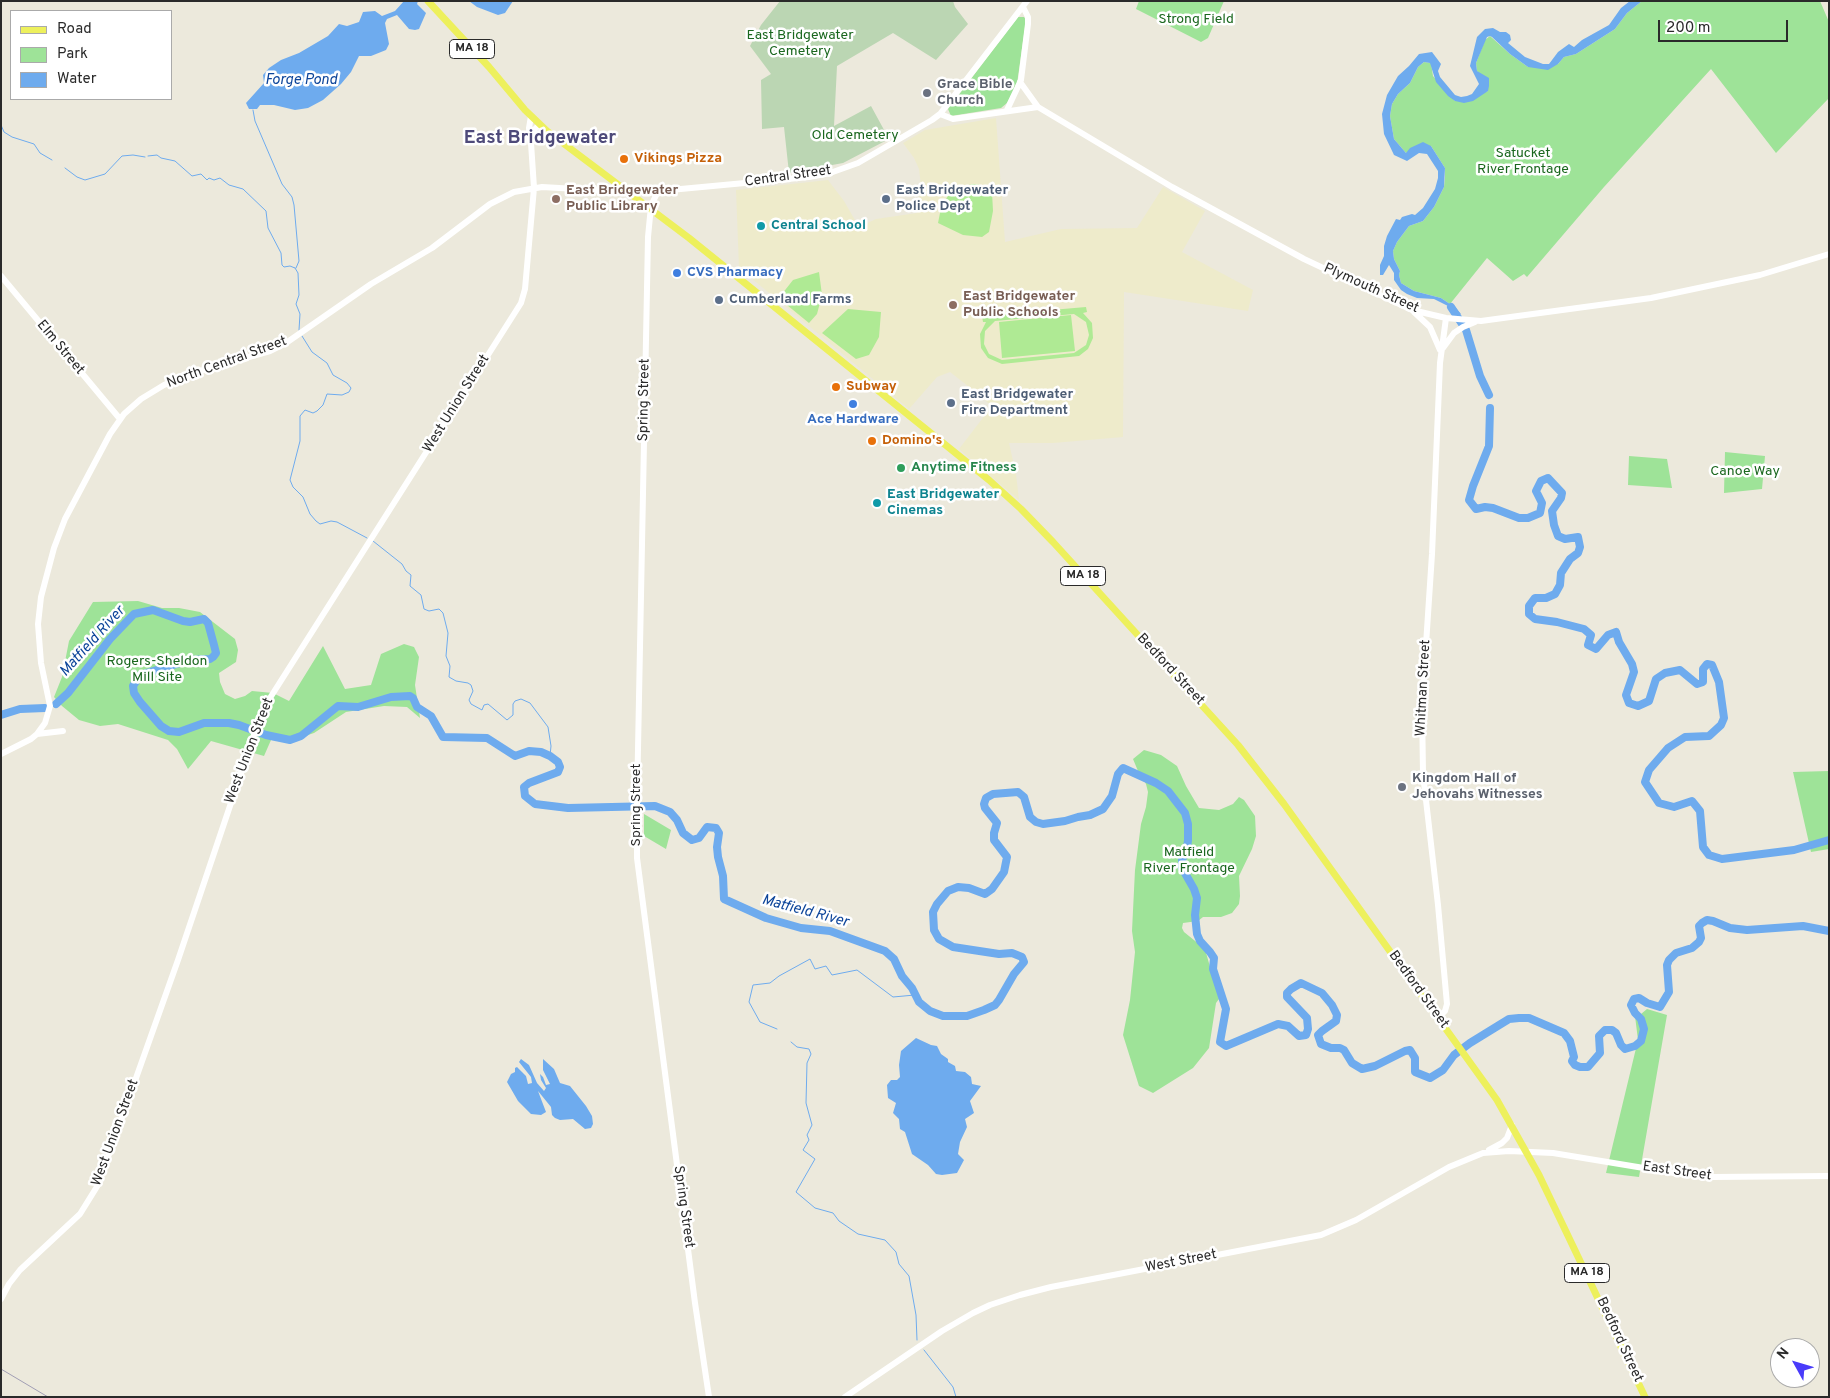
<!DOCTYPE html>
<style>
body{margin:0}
#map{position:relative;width:1830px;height:1398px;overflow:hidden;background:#ece9dc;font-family:Overpass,sans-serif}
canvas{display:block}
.frame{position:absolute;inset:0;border:2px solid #2a2a2a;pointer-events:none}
.legend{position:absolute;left:10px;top:10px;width:162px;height:90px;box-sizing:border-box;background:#fff;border:1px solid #aaa;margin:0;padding:6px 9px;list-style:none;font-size:15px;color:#2a2a2a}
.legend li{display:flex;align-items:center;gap:10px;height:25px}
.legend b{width:25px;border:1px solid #aaa}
.north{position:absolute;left:1770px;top:1338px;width:50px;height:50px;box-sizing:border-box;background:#fff;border:1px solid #aaa;border-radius:50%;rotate:309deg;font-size:14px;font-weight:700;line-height:20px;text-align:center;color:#2a2a2a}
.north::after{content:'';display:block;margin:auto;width:18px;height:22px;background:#493bfa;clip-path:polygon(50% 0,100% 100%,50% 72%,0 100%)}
.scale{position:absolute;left:1658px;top:20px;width:130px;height:22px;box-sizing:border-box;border:2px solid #2a2a2a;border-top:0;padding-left:6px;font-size:15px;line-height:18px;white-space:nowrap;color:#2a2a2a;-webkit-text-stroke:4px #fff;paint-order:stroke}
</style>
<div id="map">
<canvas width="1830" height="1398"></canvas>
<div class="frame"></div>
<ul class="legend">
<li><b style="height:6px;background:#edf05c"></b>Road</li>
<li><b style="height:14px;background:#9ee398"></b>Park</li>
<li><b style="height:14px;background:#6eabee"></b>Water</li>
</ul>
<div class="north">N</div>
<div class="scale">200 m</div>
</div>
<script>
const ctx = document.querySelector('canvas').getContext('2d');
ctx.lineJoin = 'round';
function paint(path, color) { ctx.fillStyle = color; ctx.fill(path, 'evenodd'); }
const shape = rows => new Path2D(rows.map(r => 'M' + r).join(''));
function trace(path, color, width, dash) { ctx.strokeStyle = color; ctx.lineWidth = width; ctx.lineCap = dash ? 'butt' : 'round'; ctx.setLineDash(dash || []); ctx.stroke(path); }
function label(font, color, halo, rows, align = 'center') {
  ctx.font = font + ' Overpass,sans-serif'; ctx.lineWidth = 5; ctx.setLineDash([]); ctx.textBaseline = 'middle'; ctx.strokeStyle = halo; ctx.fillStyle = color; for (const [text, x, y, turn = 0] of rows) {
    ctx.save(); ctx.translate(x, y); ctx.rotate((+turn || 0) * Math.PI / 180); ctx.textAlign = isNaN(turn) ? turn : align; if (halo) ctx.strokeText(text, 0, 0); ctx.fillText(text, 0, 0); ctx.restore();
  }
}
const education = shape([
 [996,118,1005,242,1061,229,1137,228,1163,187,1205,211,1182,252,1253,290,1248,311,1124,292,1123,437,1053,443,1009,443,1016,474,1019,500,959,449,992,406,968,386,950,372,937,377,909,409,739,268,736,190,828,180,844,201,859,227,876,219,917,213,921,186,919,169,914,158,903,143,925,130]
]);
const green = shape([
 [1139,1,1224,1,1208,38,1201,42,1136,9],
 [1642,1,1820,1,1829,22,1829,98,1776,153,1711,69,1604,187,1527,277,1524,274,1513,281,1487,258,1450,304,1441,298,1414,291,1401,283,1399,275,1400,271,1394,259,1393,251,1397,242,1409,226,1423,221,1434,207,1444,187,1445,177,1445,168,1431,146,1406,153,1394,139,1390,116,1392,104,1398,94,1410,83,1418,67,1424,62,1431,63,1433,76,1455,101,1488,91,1477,71,1476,63,1485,40,1490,36,1510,54,1528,67,1558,64,1564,57,1576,54,1615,29,1627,13],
 [1018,17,1024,17,1026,20,1017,84,1007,103,1001,108,951,116,948,109],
 [1725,452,1765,456,1762,489,1724,493],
 [1629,456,1667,459,1672,488,1628,485],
 [138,601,162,608,179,608,200,612,235,639,238,650,236,662,219,673,220,682,225,694,235,699,245,696,252,691,273,693,289,701,323,646,345,689,371,685,381,654,404,644,414,647,419,657,415,685,420,718,407,707,384,706,346,712,314,733,290,741,271,740,264,756,211,741,188,769,177,749,168,740,118,724,100,726,79,720,62,706,54,697,62,677,69,641,93,602],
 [1144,750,1161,755,1177,766,1186,786,1199,808,1219,810,1233,804,1239,797,1244,800,1255,816,1256,836,1252,849,1239,876,1240,896,1239,904,1232,913,1221,917,1203,917,1198,921,1183,923,1182,928,1184,932,1205,949,1219,999,1216,1003,1209,1048,1193,1068,1153,1093,1139,1086,1123,1035,1130,1000,1135,952,1132,931,1135,870,1141,824,1146,807,1148,792,1146,784,1138,771,1133,759],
 [1829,771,1829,849,1811,852,1793,772],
 [644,814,671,830,666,849,644,836],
 [1647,1009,1667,1015,1639,1177,1606,1173,1638,1040,1635,1016,1641,1014]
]);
const cemetery = shape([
 [780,1,953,1,955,7,968,24,936,60,893,33,837,66,834,126,871,106,889,139,843,163,789,173,784,127,762,129,761,80,771,74,750,46,761,25]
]);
const pitch = shape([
 [973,184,980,185,992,192,993,211,989,232,982,237,963,235,938,223,941,208,950,192,957,188],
 [819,272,822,295,817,314,809,323,787,305,782,294,793,280],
 [1086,307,1087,312,1083,313,1092,323,1093,338,1088,349,1079,356,1002,364,988,358,981,348,980,334,986,322,983,322,982,316],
 [1074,314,1086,322,1089,335,1086,345,1074,353,1002,360,989,354,984,344,985,331,995,321],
 [848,309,881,312,879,337,869,355,856,359,822,333],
 [1071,315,1075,351,1002,358,999,322]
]);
const water = shape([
 [404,1,418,1,417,4,426,13,419,29,415,30,409,29,397,15,387,19,385,23,389,44,386,50,371,56,359,56,351,72,341,84,323,100,308,108,295,110,274,105,260,105,257,109,249,109,246,103,264,83,263,75,269,68,281,60,299,53,328,36,339,24,347,26,359,22,363,12,375,11,382,16,395,11],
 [469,1,513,1,505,13,498,15,477,7],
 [1630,1,1642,1,1627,13,1615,29,1576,54,1564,57,1558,64,1548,70,1528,67,1510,54,1492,37,1490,36,1487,37,1476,63,1477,71,1489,78,1489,86,1488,91,1473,101,1464,103,1455,101,1448,96,1436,82,1430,63,1424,62,1418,67,1410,83,1398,94,1392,104,1390,116,1394,139,1406,153,1410,148,1423,142,1431,146,1445,168,1444,187,1434,207,1423,221,1409,226,1397,242,1393,251,1394,259,1400,271,1399,275,1401,283,1414,291,1441,298,1456,308,1461,314,1455,313,1450,307,1434,299,1417,298,1407,294,1401,290,1394,280,1394,273,1389,265,1383,275,1380,275,1380,265,1384,256,1384,246,1387,236,1396,219,1400,220,1402,217,1412,214,1415,215,1423,208,1435,189,1438,178,1438,171,1427,154,1419,153,1407,161,1394,155,1384,134,1382,114,1387,95,1398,76,1409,66,1419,54,1432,52,1441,64,1438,71,1440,77,1455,95,1461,97,1467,96,1472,94,1479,84,1470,66,1477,37,1485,29,1493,28,1500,32,1506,32,1510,35,1511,40,1508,43,1525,57,1543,64,1549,64,1558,52,1569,44,1574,47,1582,40,1609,25,1621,8],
 [916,1038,931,1045,937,1046,941,1054,948,1059,948,1062,955,1066,956,1071,965,1072,971,1077,972,1084,981,1086,970,1101,974,1113,965,1119,967,1127,960,1142,958,1154,964,1160,957,1173,942,1175,936,1174,928,1165,912,1154,905,1132,900,1129,899,1119,893,1113,896,1103,888,1098,887,1085,891,1080,897,1080,900,1077,899,1065,901,1051],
 [521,1059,529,1065,537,1083,544,1091,546,1088,541,1080,540,1074,543,1077,546,1085,550,1084,543,1070,543,1059,554,1069,560,1083,570,1086,586,1106,592,1116,593,1124,591,1128,585,1129,573,1119,560,1120,555,1118,552,1115,551,1107,538,1091,546,1112,541,1115,531,1114,518,1101,507,1082,511,1074,515,1072,515,1068,517,1067,526,1076,528,1084,532,1083,531,1077,519,1062]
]);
const stream = shape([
 [253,110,255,121,282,184,292,197,294,205,299,261,296,268],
 [1,125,4,132,12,137,34,144,40,153,52,160],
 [148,156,157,155,161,158,175,161,192,176,201,174,207,180,209,178,214,180,220,178,229,185,243,189,266,211,268,228,281,253,282,265,284,267,290,266,295,268],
 [65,168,77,177,85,180,105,174,122,156,133,155,145,157],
 [295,268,298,273,299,295,296,304,300,314,299,330],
 [302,336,312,352,327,363,333,375,347,383,351,388,349,392,342,395,327,394,323,405,317,411,313,413,305,410,300,416,300,441,290,480,293,487,303,497,310,514,316,521,320,524,331,521,337,522,367,538],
 [373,541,402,564,406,571,411,575,410,586,421,595,424,609,429,611,439,609,443,613,448,633,446,656,450,666,449,677,456,681,468,683,471,685,473,691,469,700,471,704,482,710,484,705,488,704,507,720,513,715,513,704,515,701,521,699,530,703,548,727,551,746,550,756],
 [777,1029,760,1022,749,1002,753,985,770,983,779,976,810,959,815,969,826,966,832,975,857,970,893,997,915,995],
 [791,1042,797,1047,809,1049,811,1054,807,1063,806,1103,812,1125,807,1135,809,1140,803,1150,815,1159,796,1192,815,1208,833,1213,839,1221,858,1234,885,1240,896,1252,899,1264,909,1276,916,1315,917,1340],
 [924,1350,953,1387,956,1397]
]);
const river = shape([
 [1451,307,1466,330,1480,376,1489,395],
 [1490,408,1489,446,1473,486,1469,500,1476,509,1485,507,1493,508,1519,518,1528,518,1540,513,1542,503,1536,491,1541,481,1548,478,1562,493,1561,498,1552,511,1554,525,1558,536,1565,539,1578,537,1580,547,1578,553,1570,559,1561,573,1560,585,1555,594,1546,598,1535,598,1529,606,1529,614,1535,619,1557,622,1584,629,1591,635,1588,645,1596,649,1608,635,1616,632,1619,642,1632,664,1634,672,1626,695,1629,703,1638,706,1649,701,1656,679,1665,673,1680,670,1697,684,1703,682,1703,669,1707,664,1712,665,1719,682,1724,718,1721,725,1709,736,1685,737,1668,748,1649,770,1645,782,1659,803,1674,807,1692,801,1700,811,1703,847,1709,855,1722,859,1794,850,1829,840],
 [56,704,68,693,110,639,134,614,153,610,183,621,190,622,204,619,208,623,214,645,216,653,213,657,210,659,190,660,140,675,133,686,134,693,140,702,161,726,169,731,179,732,204,723,229,723,239,725,266,735,290,740,301,736,338,706,358,707,391,697,410,696,413,698,417,707,431,716,443,737,487,738,515,756,529,751,541,752,550,756,558,762,560,767,558,772,529,783,524,787,525,796,535,804,568,808,655,806,670,812,677,820,683,833,692,840,699,838,707,827,716,828,719,833,717,847,718,857,723,876,724,899,766,918,801,928,830,931,885,951,894,959,902,976,912,988,919,1002,930,1011,943,1016,967,1016,984,1010,995,1005,999,1000,1014,974,1024,962,1022,957,1012,953,999,954,953,947,939,939,934,930,933,912,937,904,948,891,958,887,969,888,985,894,992,889,1004,872,1007,857,994,840,994,833,997,823,985,808,984,804,986,798,993,794,1018,792,1024,797,1030,817,1036,822,1043,824,1065,821,1078,817,1090,815,1103,809,1112,796,1118,774,1123,768,1156,783,1168,791,1185,813,1188,824,1188,840,1187,848,1182,860,1182,868,1194,889,1197,898,1195,915,1197,934,1200,941,1210,952,1214,958,1213,969,1226,1009,1220,1042,1226,1046,1278,1024,1288,1026,1299,1036,1306,1035,1308,1029,1307,1018,1287,997,1287,993,1291,989,1301,983,1322,993,1332,1005,1337,1015,1336,1021,1322,1031,1318,1035,1321,1044,1331,1048,1340,1048,1344,1050,1352,1063,1362,1069,1375,1066,1405,1051,1410,1050,1415,1058,1415,1072,1430,1078,1443,1070,1454,1055,1470,1043,1509,1019,1519,1018,1529,1018,1564,1033,1570,1041,1574,1057,1572,1061,1575,1065,1580,1067,1588,1067,1600,1053,1599,1036,1605,1030,1612,1030,1616,1033,1621,1045,1625,1049,1635,1046,1641,1041,1644,1029,1641,1019,1635,1013,1631,1005,1634,999,1639,998,1647,1003,1660,1007,1669,992,1667,965,1669,960,1676,953,1692,948,1699,942,1701,938,1699,926,1702,923,1707,920,1713,921,1730,928,1747,930,1803,926,1829,931],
 [1,715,20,709,45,708]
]);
const secondary = shape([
 [1020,82,1038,107],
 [1007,110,1021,80,1028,24,1028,17,1023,7],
 [940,114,953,119,1038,107,1172,187,1304,259,1412,310,1446,318,1481,321,1651,298,1760,275,1829,254],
 [530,140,529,128,531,116],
 [658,191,651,206,648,237,637,800,637,858,695,1303,709,1397],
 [1,276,120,419],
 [1414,312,1430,327,1440,350],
 [1443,348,1454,333,1463,327,1475,322],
 [37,734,45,723,50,706,41,663,38,624,41,597,54,548,65,519,110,434,124,414,141,399,164,385,186,375,270,351,286,343,371,284,432,248,490,204,514,192,542,187,629,192,670,190,809,177,830,173,858,163,932,120,940,114,1027,1],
 [1,754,31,739,37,734,63,731],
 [1438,1018,1445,1011,1447,1004,1438,905,1423,774,1422,705,1432,554,1440,363,1446,318],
 [1489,1150,1502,1143,1507,1138,1512,1125],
 [1,1299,9,1284,20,1270,80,1214,98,1185,178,960,259,720,270,698,521,303,525,289,534,188,531,143,534,130,539,125],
 [845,1397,942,1331,973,1313,990,1305,1020,1295,1051,1287,1321,1235,1356,1220,1449,1167,1483,1153,1509,1151,1553,1153,1674,1173,1712,1177,1829,1176]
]);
const primary = shape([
 [428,1,489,67,525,110,547,131,689,238,989,480,1021,509,1053,542,1238,745,1284,804,1497,1100,1539,1175,1645,1397]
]);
const rail = shape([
 [1,1369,48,1397]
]);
const markers = [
 [927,93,5,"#6b7280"],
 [624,159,5,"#e8710a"],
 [556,199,5,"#8d6e63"],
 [886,199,5,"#5c6f8a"],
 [761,226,5,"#0f9aa8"],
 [677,273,5,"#3f7fe0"],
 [719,300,5,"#5c6f8a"],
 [953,305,5,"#8d6e63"],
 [836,387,5,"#e8710a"],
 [951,403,5,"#5c6f8a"],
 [853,404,5,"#3f7fe0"],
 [872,441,5,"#e8710a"],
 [901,468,5,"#2e9e5b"],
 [877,503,5,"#0f9aa8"],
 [1402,787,5,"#6b7280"]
];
const shields = [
 [472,49,45],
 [1083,576,45],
 [1587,1273,45]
];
const shieldNames = [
 ["MA 18",472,49],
 ["MA 18",1083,576],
 ["MA 18",1587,1273]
];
const parkNames = [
 ["Strong Field",1196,20],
 ["East Bridgewater",800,36],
 ["Cemetery",800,52],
 ["Old Cemetery",855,136],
 ["Satucket",1523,154],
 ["River Frontage",1523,170],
 ["Canoe Way",1745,472],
 ["Rogers-Sheldon",157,662],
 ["Mill Site",157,678],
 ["Matfield",1189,853],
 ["River Frontage",1189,869]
];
const worshipNames = [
 ["Grace Bible",937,85],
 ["Church",937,101],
 ["Kingdom Hall of",1412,779],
 ["Jehovahs Witnesses",1412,795]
];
const foodNames = [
 ["Vikings Pizza",634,159],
 ["Subway",846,387],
 ["Domino's",882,441]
];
const streetNames = [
 ["Central Street",788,177,-8],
 ["Plymouth Street",1371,289,24],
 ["Elm Street",60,348,50],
 ["North Central Street",227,363,-20],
 ["Spring Street",645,400,-89],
 ["West Union Street",457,404,-58],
 ["Bedford Street",1170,670,47],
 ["Whitman Street",1424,688,-87],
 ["West Union Street",250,751,-69],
 ["Spring Street",637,805,-90],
 ["Bedford Street",1418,990,54],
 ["West Union Street",116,1133,-70],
 ["East Street",1677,1172,8],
 ["Spring Street",683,1207,82],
 ["West Street",1181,1262,-11],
 ["Bedford Street",1619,1340,65]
];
const educationNames = [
 ["East Bridgewater",566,191],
 ["Public Library",566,207],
 ["East Bridgewater",963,297],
 ["Public Schools",963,313]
];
const serviceNames = [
 ["East Bridgewater",896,191],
 ["Police Dept",896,207],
 ["Cumberland Farms",729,300],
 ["East Bridgewater",961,395],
 ["Fire Department",961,411]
];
const cultureNames = [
 ["Central School",771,226],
 ["East Bridgewater",887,495],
 ["Cinemas",887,511]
];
const shopNames = [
 ["CVS Pharmacy",687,273],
 ["Ace Hardware",853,420,"center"]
];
const leisureNames = [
 ["Anytime Fitness",911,468]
];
const waterNames = [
 ["Forge Pond",301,81],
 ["Matfield River",93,642,-48],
 ["Matfield River",805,912,15]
];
const districtNames = [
 ["East Bridgewater",540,139]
];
paint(education, '#eeebcb');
paint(green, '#9ee398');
paint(cemetery, '#bbd6b3');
paint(pitch, '#afea94');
paint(water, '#6eabee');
trace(stream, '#6eabee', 1);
trace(river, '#6eabee', 8);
trace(secondary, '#fff', 6);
trace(primary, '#edf05c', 7);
trace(rail, '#a19eb4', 1);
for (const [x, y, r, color] of markers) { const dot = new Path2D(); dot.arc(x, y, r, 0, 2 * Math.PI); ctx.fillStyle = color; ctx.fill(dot); trace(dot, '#fff', 2); }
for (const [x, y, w] of shields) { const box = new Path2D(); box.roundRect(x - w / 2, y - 9.5, w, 19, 4); ctx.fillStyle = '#fff'; ctx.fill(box); trace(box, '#2a2a2a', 1); }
label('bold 12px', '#2a2a2a', null, shieldNames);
label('14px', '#1a671e', '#fff', parkNames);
label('bold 14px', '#5b616d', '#fff', worshipNames, 'left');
label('bold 14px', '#c56008', '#fff', foodNames, 'left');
label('14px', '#2a2a2a', '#fff', streetNames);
label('bold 14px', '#785e54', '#fff', educationNames, 'left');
label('bold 14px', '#4e5e75', '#fff', serviceNames, 'left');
label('bold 14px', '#0d838f', '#fff', cultureNames, 'left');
label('bold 14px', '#366cbe', '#fff', shopNames, 'left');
label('bold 14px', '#27864d', '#fff', leisureNames, 'left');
label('italic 15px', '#0d459a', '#fff', waterNames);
label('bold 19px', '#4e4a7a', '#fff', districtNames);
</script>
